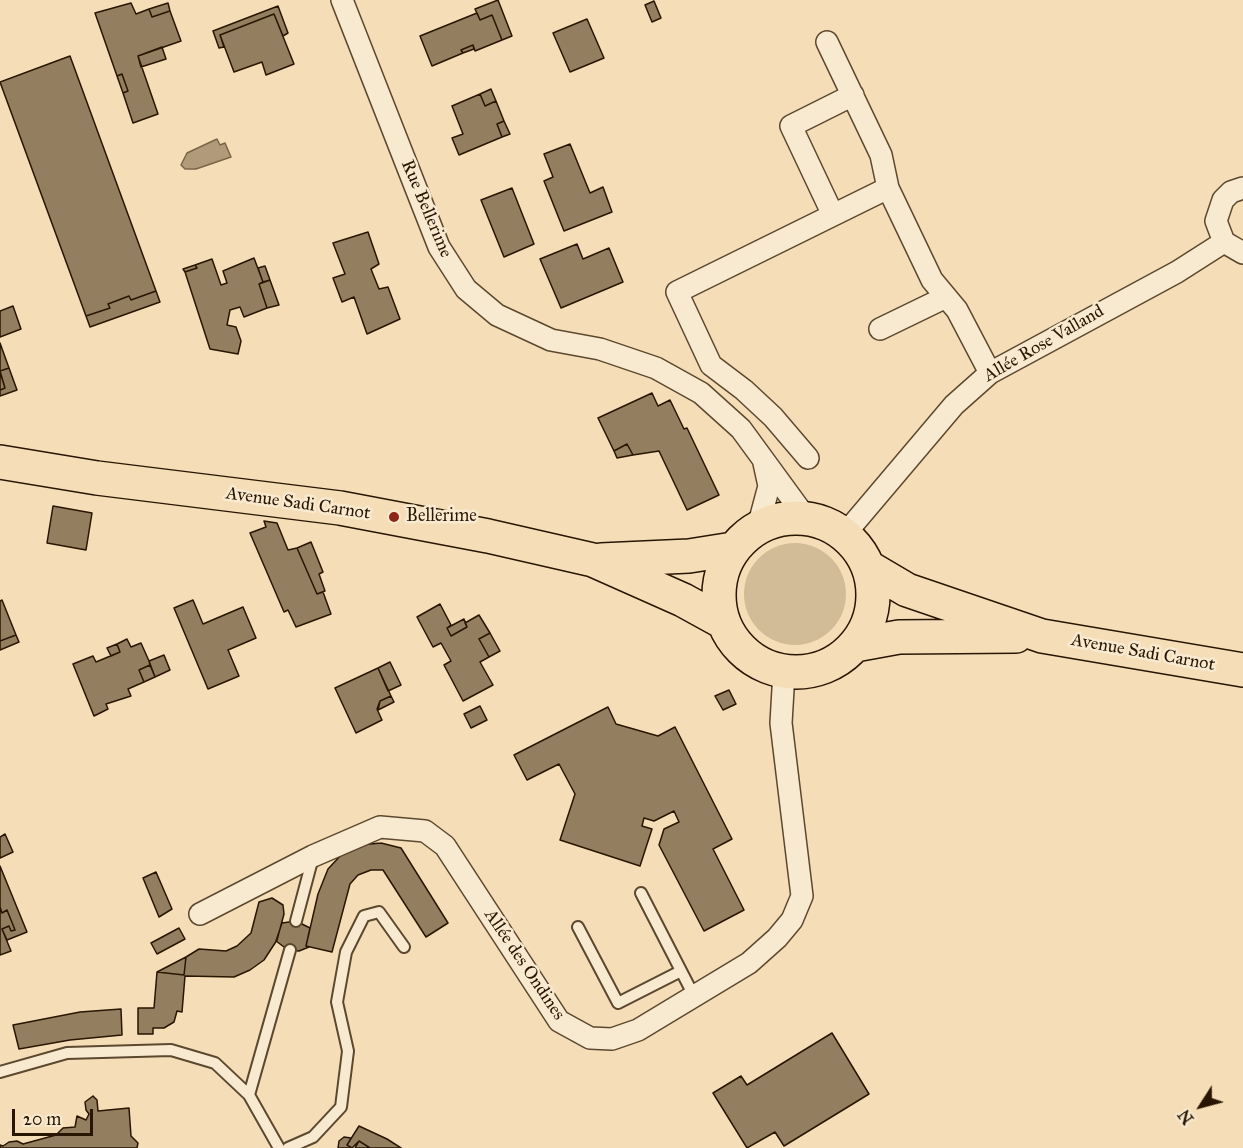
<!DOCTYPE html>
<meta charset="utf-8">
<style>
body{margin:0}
#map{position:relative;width:1243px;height:1148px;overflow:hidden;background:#f5deb7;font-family:"IM FELL Great Primer",serif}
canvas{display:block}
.north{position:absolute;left:1171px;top:1076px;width:60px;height:60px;-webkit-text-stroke:4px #f8ead0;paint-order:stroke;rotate:234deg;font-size:16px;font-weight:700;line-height:24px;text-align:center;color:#291602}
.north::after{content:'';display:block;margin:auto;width:21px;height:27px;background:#291602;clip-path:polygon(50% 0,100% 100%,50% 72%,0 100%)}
.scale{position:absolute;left:12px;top:1109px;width:81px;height:27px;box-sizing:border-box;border:3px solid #291602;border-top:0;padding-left:8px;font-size:18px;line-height:21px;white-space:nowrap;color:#291602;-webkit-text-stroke:4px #f8ead0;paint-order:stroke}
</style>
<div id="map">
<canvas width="1243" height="1148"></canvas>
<div class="north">N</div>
<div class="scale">20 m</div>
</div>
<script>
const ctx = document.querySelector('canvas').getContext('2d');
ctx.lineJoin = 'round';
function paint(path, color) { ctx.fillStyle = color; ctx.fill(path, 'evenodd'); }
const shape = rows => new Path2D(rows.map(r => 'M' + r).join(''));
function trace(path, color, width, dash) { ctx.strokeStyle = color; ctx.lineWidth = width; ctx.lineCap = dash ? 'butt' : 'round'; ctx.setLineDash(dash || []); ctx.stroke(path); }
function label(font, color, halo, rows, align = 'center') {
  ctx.font = font + ' "IM FELL Great Primer",serif'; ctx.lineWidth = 5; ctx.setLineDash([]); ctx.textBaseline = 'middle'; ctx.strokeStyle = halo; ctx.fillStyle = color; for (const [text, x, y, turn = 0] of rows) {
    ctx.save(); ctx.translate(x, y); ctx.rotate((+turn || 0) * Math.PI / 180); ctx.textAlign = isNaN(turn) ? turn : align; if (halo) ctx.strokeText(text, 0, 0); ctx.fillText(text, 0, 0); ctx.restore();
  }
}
const green = shape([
 '744 594a51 51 0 1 1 102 0a51 51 0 1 1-102 0Z'
]);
const water = shape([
 [217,139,220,145,225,143,231,157,196,169,185,169,181,165,187,153,217,139]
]);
const building = shape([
 [498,0,512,36,502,40,492,15,480,20,475,9,498,0],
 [654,1,661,18,652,22,645,5,654,1],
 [131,3,136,14,149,9,152,17,170,11,181,41,138,56,158,114,133,123,123,93,128,91,122,74,117,76,95,13,131,3],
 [168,3,170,11,152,17,149,9,168,3],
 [278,6,288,33,283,36,274,14,220,35,224,47,219,48,213,31,278,6],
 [477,13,480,20,492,15,502,40,475,51,473,45,461,50,463,53,432,66,420,36,477,13],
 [274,14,294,64,266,75,262,62,234,72,220,35,274,14],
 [587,19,604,58,570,72,553,33,587,19],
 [473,45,474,49,463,53,461,50,473,45],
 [162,47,166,59,141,67,138,56,162,47],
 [70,56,156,291,131,300,129,296,108,304,110,308,86,316,0,82,70,56],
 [122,74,128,91,123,93,117,76,122,74],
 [491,89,496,101,485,106,480,94,491,89],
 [480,94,485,106,496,101,504,121,497,124,502,137,459,155,452,138,463,134,452,106,480,94],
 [504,121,510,134,502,137,497,124,504,121],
 [570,144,590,193,603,187,612,212,564,231,544,181,553,177,544,154,570,144],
 [512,188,534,244,504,257,481,200,512,188],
 [368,232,379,264,371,269,379,289,388,287,400,319,367,334,354,297,342,302,333,278,345,274,333,243,368,232],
 [577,244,583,259,609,248,623,282,561,308,540,259,577,244],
 [254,258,263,282,259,284,267,308,244,317,240,307,230,310,227,325,236,327,241,341,238,354,210,349,185,272,197,268,195,265,212,259,221,285,227,283,223,271,254,258],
 [195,265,197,268,185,272,183,269,195,265],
 [265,266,270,280,263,282,258,268,265,266],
 [270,280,279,305,267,308,259,284,270,280],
 [156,291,160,302,90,327,86,316,110,308,108,304,129,296,131,300,156,291],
 [13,306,21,329,0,337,0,311,13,306],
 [0,343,9,368,0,371,0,343],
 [9,368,17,390,0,396,0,390,5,388,0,371,9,368],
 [0,372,5,388,0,390,0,372],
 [652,393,658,406,670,400,684,429,687,428,719,495,687,510,659,451,633,455,627,444,614,451,598,418,652,393],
 [627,444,633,455,617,458,614,451,627,444],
 [53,506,92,513,86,550,47,543,53,506],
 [264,521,277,523,288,550,297,548,317,594,323,592,331,614,296,627,288,610,284,612,250,533,266,527,264,521],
 [311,542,323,572,319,574,325,591,317,594,297,548,311,542],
 [2,600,16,635,0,641,0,601,2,600],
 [193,600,203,624,243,607,256,638,228,650,239,676,208,689,174,608,193,600],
 [440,604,451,625,447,628,451,636,467,627,465,623,479,615,490,633,479,639,489,657,480,662,493,685,463,701,444,665,451,661,441,643,433,647,417,617,440,604],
 [464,619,467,627,451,636,447,628,464,619],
 [490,633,500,651,489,657,479,639,490,633],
 [16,635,19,642,0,650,0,641,16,635],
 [127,639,131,647,141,643,149,661,150,665,139,670,144,682,128,689,131,696,106,704,108,709,94,716,73,664,93,656,96,662,120,652,117,644,127,639],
 [117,644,120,652,111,656,107,648,117,644],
 [164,655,170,670,155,677,149,661,164,655],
 [390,662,401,685,388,691,378,668,390,662],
 [150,665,155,677,144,682,139,670,150,665],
 [378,668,391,696,380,701,377,709,382,720,356,733,335,688,378,668],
 [729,690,736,704,723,710,715,696,729,690],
 [391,696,394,702,378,710,380,701,391,696],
 [480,706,487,720,471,728,464,714,480,706],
 [608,707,616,724,658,736,675,727,732,839,713,849,744,910,704,931,659,845,664,829,679,822,674,811,654,821,644,818,642,826,652,829,640,866,560,840,575,794,559,764,527,780,514,755,608,707],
 [5,834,13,852,0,858,0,837,5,834],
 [381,843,401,848,448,923,426,937,383,870,371,870,358,875,350,884,332,952,306,946,318,894,328,869,342,854,359,845,381,843],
 [0,866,27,932,7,940,2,929,9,926,11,931,15,930,7,910,2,913,0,907,0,866],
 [156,872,172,909,159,917,143,878,156,872],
 [272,898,283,905,284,914,277,940,264,960,250,970,234,977,185,976,182,1012,177,1011,174,1022,164,1028,153,1028,153,1034,138,1034,138,1008,154,1008,157,972,184,975,186,957,199,949,226,951,237,946,251,933,259,902,272,898],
 [0,907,2,913,7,910,15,930,11,931,9,926,2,929,11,951,0,955,0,907],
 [296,921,310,928,306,946,309,947,299,951,288,950,276,941,282,923,296,921],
 [179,928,185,939,157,954,151,943,179,928],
 [186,957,184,975,157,972,186,957],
 [121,1009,122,1035,70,1040,19,1049,13,1025,80,1012,121,1009],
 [832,1033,869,1094,784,1146,775,1132,747,1148,713,1093,741,1076,747,1085,832,1033],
 [93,1096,97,1100,98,1111,129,1108,131,1136,138,1143,137,1148,0,1148,0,1145,3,1146,9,1142,17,1141,23,1144,56,1135,63,1128,75,1127,77,1116,86,1120,89,1114,86,1110,85,1102,93,1096],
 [359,1126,387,1139,401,1148,370,1148,359,1141,352,1148,347,1145,359,1126],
 [344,1137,351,1138,347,1145,352,1148,338,1148,339,1141,344,1137],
 [359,1141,370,1148,355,1148,359,1141]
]);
const lane = shape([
 [641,893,694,996],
 [296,921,313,857],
 [578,927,618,1003,681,971],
 [0,1072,67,1053,171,1050,215,1063,249,1095,279,1148],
 [249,1095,290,950],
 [288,1148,313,1137,341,1107,348,1051,337,1002,346,952,364,916,379,912,404,947]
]);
const street = shape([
 [342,0,439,247,466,289,497,315,551,340,600,349,656,368,701,393,741,429,806,518],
 [827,42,881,155,888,188],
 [1243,188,1231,192,1223,200,1216,221,1224,242,1243,253],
 [833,215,791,126,853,95],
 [880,329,946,297],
 [808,458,773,417,744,390,711,365,677,292,888,188,932,280,957,310,990,373],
 [758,527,769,486,764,463],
 [844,535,954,405,990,373,1177,272,1224,242],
 [200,914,313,856,380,827,425,831,445,846,559,1021,590,1038,612,1039,638,1030,749,963,777,938,792,920,802,896,781,723,784,672]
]);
const primary = shape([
 [0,462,97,478,340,508,488,536,593,560,683,600,723,622],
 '719 595a77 77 0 1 1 154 0a77 77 0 1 1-154 0Z',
 [601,560,689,556,733,549],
 [868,567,907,590,1042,636,1243,670],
 [855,645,899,637,1016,636]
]);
const markers = [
 [394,517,6,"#8f2418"]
];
const streetNames = [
 ["Rue Bellerime",426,209,67],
 ["Allée Rose Valland",1044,344,-30],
 ["Avenue Sadi Carnot",298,504,8],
 ["Avenue Sadi Carnot",1143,653,10],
 ["Allée des Ondines",524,965,56]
];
const poiNames = [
 ["Bellerime",406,517]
];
paint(green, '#d2bc98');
paint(water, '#b09a79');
trace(water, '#7a6549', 1.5);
paint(building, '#937e60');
trace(building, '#291602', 1.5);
trace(lane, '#5c482f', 14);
trace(street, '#5c482f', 24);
trace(primary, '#291602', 36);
trace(lane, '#f8ead0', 10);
trace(street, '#f8ead0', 21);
trace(primary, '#f5deb7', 33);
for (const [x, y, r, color] of markers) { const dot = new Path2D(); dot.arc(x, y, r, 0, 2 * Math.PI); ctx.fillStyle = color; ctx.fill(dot); trace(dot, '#f8ead0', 2); }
label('18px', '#291602', '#f8ead0', streetNames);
label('18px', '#291602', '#f8ead0', poiNames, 'left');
</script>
